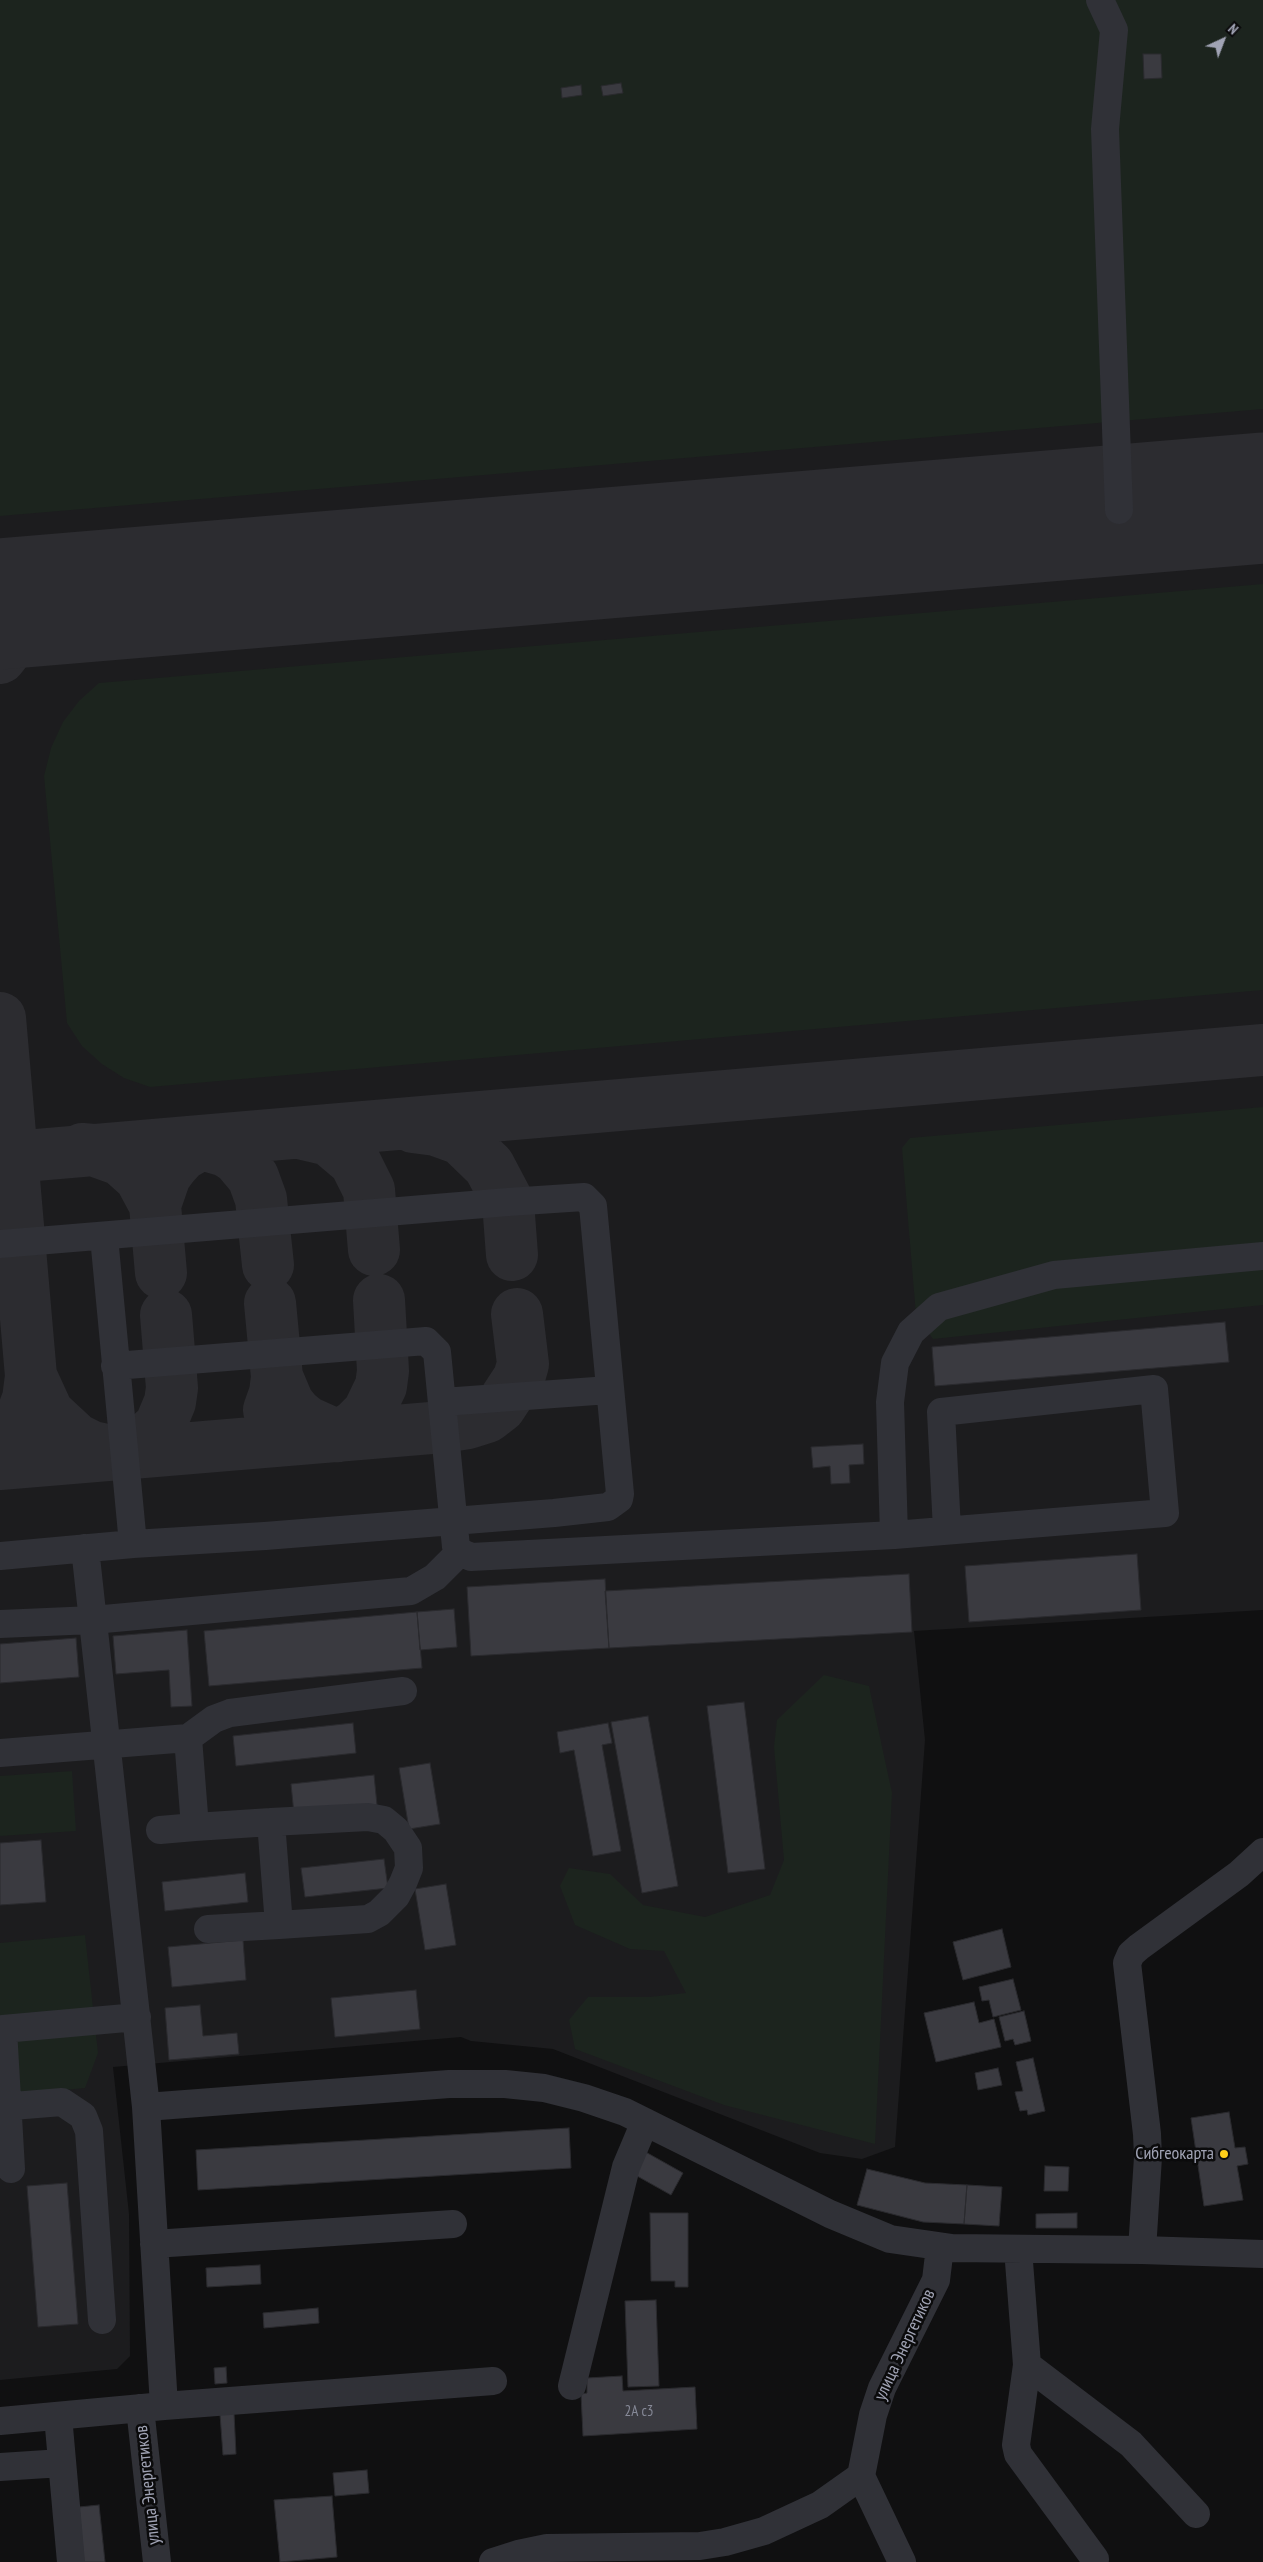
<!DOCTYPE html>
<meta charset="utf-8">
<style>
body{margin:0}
#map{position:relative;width:1263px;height:2562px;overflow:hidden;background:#101011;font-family:"PT Sans Narrow",sans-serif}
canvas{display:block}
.north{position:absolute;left:1198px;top:15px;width:50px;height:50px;-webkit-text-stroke:4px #0b0b0c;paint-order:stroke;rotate:43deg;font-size:14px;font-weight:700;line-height:20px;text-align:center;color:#a0a3b4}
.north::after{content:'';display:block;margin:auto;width:18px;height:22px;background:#a0a3b4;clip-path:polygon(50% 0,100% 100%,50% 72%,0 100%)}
</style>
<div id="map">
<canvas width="1263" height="2562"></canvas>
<div class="north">N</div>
</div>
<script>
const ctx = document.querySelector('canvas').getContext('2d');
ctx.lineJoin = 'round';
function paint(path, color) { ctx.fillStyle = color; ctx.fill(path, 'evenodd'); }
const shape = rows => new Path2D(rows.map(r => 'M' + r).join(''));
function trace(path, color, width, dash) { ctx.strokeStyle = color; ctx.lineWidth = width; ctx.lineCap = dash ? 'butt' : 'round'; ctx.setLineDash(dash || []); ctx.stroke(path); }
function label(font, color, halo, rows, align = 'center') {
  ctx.font = font + ' "PT Sans Narrow",sans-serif'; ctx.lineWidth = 5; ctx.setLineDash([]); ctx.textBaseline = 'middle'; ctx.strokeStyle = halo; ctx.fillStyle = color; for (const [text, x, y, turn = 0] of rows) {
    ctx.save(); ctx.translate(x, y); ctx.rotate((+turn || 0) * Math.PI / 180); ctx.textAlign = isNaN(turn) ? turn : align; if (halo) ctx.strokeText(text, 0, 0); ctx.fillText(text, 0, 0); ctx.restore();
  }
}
const built = shape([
 [0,0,1263,0,1263,1610,914,1631,925,1740,895,2147,862,2159,820,2153,553,2049,471,2041,461,2037,113,2067,129,2214,130,2356,117,2369,0,2380]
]);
const green = shape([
 [0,0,1263,0,1263,409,0,516],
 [1263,584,1263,990,150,1087,124,1078,102,1064,82,1046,67,1023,44,776,51,748,63,722,79,701,99,683],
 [1263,1107,1263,1305,933,1339,916,1315,902,1148,910,1138],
 [824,1675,869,1686,892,1793,875,2144,724,2105,575,2049,569,2020,588,1997,650,1997,686,1993,664,1951,630,1949,575,1925,560,1886,569,1868,610,1874,643,1905,705,1917,770,1895,784,1860,774,1747,777,1720],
 [72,1771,76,1831,0,1836,0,1776],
 [85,1935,98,2053,85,2088,0,2096,0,1943]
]);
const taxiway = shape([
 [0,658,14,640,29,626,48,613,83,597],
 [0,1018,31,1376],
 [413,1127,436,1130,461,1139,489,1166,508,1202,512,1255],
 [299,1133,329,1140,355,1162,369,1190,374,1250],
 [195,1142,226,1151,237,1158,253,1177,261,1199,268,1265],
 [82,1149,93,1150,121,1160,140,1177,155,1205,165,1176,173,1165,182,1155,206,1141],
 [0,1158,1263,1050],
 [155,1205,161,1273],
 [277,1377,288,1403,296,1413,307,1422,338,1436,355,1426,368,1413,381,1386,383,1371,379,1300],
 [269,1410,275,1393,277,1377,270,1303],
 [0,1444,13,1431,22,1415,28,1399,31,1376,48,1413,76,1439,92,1447,125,1454,139,1445,160,1426,170,1402,172,1388,166,1315],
 [0,1464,443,1427,468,1423,487,1417,500,1407,519,1378,523,1364,517,1314]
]);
const runway = shape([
 [0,604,1263,498]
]);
const building = shape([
 [1143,54,1161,54,1162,78,1144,79,1143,54],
 [621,83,623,93,603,96,601,86,621,83],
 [581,85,582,95,562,98,561,88,581,85],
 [1225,1322,1229,1362,935,1386,932,1347,1225,1322],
 [863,1444,864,1464,849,1465,850,1483,831,1484,830,1466,813,1468,811,1447,863,1444],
 [1137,1554,1141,1610,969,1622,965,1566,1137,1554],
 [909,1574,912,1632,609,1648,605,1591,909,1574],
 [605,1579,609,1648,471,1656,467,1587,605,1579],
 [454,1609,457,1647,420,1650,417,1612,454,1609],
 [417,1612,422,1668,209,1686,204,1631,417,1612],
 [187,1630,192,1706,171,1707,169,1670,116,1674,113,1636,187,1630],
 [76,1638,79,1677,0,1683,0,1644,76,1638],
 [744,1702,765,1869,728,1873,707,1706,744,1702],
 [648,1716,678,1886,642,1893,611,1722,648,1716],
 [353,1723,356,1753,236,1766,233,1736,353,1723],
 [608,1723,612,1743,602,1745,621,1851,593,1856,574,1750,560,1753,557,1732,608,1723],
 [430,1763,440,1824,409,1829,399,1768,430,1763],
 [374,1775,377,1805,294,1814,291,1784,374,1775],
 [41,1840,46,1902,0,1905,0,1843,41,1840],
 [384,1859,388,1888,305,1897,301,1868,384,1859],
 [245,1873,248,1902,165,1911,162,1882,245,1873],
 [446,1884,456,1945,425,1950,415,1889,446,1884],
 [1002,1929,1011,1967,963,1980,953,1942,1002,1929],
 [243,1940,246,1980,172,1987,168,1947,243,1940],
 [1013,1979,1021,2010,993,2017,989,2000,982,2001,979,1987,1013,1979],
 [416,1990,420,2029,335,2037,331,1998,416,1990],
 [974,2002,979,2023,994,2019,1001,2047,936,2062,924,2013,974,2002],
 [200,2005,203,2036,237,2033,239,2054,169,2060,165,2008,200,2005],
 [1024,2011,1031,2041,1015,2045,1013,2039,1005,2041,999,2017,1024,2011],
 [1033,2058,1045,2111,1028,2115,1027,2110,1020,2111,1015,2092,1023,2091,1016,2062,1033,2058],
 [998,2068,1002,2085,978,2090,975,2073,998,2068],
 [1229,2112,1235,2148,1245,2147,1248,2164,1237,2166,1243,2200,1204,2206,1191,2118,1229,2112],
 [569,2128,571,2168,198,2190,196,2150,569,2128],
 [642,2150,683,2173,671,2195,630,2172,642,2150],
 [1045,2166,1069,2167,1068,2191,1044,2191,1045,2166],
 [867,2169,925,2183,967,2185,964,2224,923,2222,857,2205,867,2169],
 [67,2183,78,2324,38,2327,27,2186,67,2183],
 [967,2185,1002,2187,999,2226,964,2224,967,2185],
 [650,2213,688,2213,688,2287,675,2287,675,2281,651,2281,650,2213],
 [1077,2213,1077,2228,1036,2228,1036,2214,1077,2213],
 [260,2265,261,2284,207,2287,206,2268,260,2265],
 [656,2300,659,2386,628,2387,625,2301,656,2300],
 [318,2308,319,2323,264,2328,263,2313,318,2308],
 [226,2367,227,2383,215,2384,214,2368,226,2367],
 [622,2376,623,2391,695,2387,697,2429,583,2436,581,2394,587,2393,587,2378,622,2376],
 [234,2413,236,2454,223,2455,220,2414,234,2413],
 [367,2470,369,2493,335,2496,333,2473,367,2470],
 [332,2496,337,2557,280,2562,274,2500,332,2496],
 [99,2505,105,2562,84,2562,79,2507,99,2505]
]);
const minor = shape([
 [1100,0,1114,30,1105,129,1119,510],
 [104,1237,133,1544],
 [0,1244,508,1202,584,1197,593,1206,620,1494,619,1499,608,1507,554,1513,265,1536,133,1544,0,1556],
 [115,1366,426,1341,437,1352,456,1547,460,1552,471,1557,894,1535],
 [443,1402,609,1390],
 [947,1530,941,1412,1154,1389,1165,1513,894,1535,890,1402,895,1363,911,1332,939,1307,1054,1275,1263,1256],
 [85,1548,146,2107],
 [0,1624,93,1620,411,1591,435,1577,460,1552],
 [188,1738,195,1827,271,1822,368,1817,384,1820,396,1830,408,1848,409,1868,403,1883,396,1896,379,1913,368,1919,279,1925,271,1822],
 [0,1753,188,1738,214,1719,230,1713,403,1691],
 [160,1830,195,1827],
 [208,1929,279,1925],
 [0,2107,62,2102,83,2116,89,2131,102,2320],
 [11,2169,3,2029,137,2017],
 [154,2244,453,2224],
 [1018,2249,1027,2365,1131,2444,1196,2514],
 [1142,2250,1263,2254],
 [1027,2365,1016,2445,1018,2454,1095,2559],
 [572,2386,626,2167,645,2122],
 [164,2406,493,2381],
 [140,2408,157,2562],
 [58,2416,71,2562],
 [0,2421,164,2406,146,2107,449,2084,505,2084,544,2088,584,2098,625,2112,830,2214,890,2239,952,2248,1142,2250,1148,2157,1147,2134,1127,1963,1131,1954,1139,1947,1239,1874,1263,1852],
 [0,2467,62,2463],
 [861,2476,902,2562],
 [493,2562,518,2554,547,2548,700,2546,725,2542,764,2531,820,2505,861,2476,873,2415,882,2388,936,2280,940,2247]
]);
const markers = [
 [1224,2154,5,"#ffce1a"]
];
const numberNames = [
 ["2А с3",639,2412]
];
const poiNames = [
 ["Сибгеокарта",1214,2154]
];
const streetNames = [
 ["улица Энергетиков",905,2345,-65],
 ["улица Энергетиков",148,2485,-96]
];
paint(built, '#1c1c1e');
paint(green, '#1c241e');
trace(taxiway, '#2c2c30', 52);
trace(runway, '#2c2c30', 131);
paint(building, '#3a3a40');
trace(building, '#2a2a2e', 1);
trace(minor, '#303137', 28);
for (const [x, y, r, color] of markers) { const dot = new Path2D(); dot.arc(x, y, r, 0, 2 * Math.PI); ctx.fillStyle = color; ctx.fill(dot); trace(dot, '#0b0b0c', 2); }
label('15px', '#868997', null, numberNames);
label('18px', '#a0a3b4', '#0b0b0c', poiNames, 'right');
label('18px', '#a0a3b4', '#0b0b0c', streetNames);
</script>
